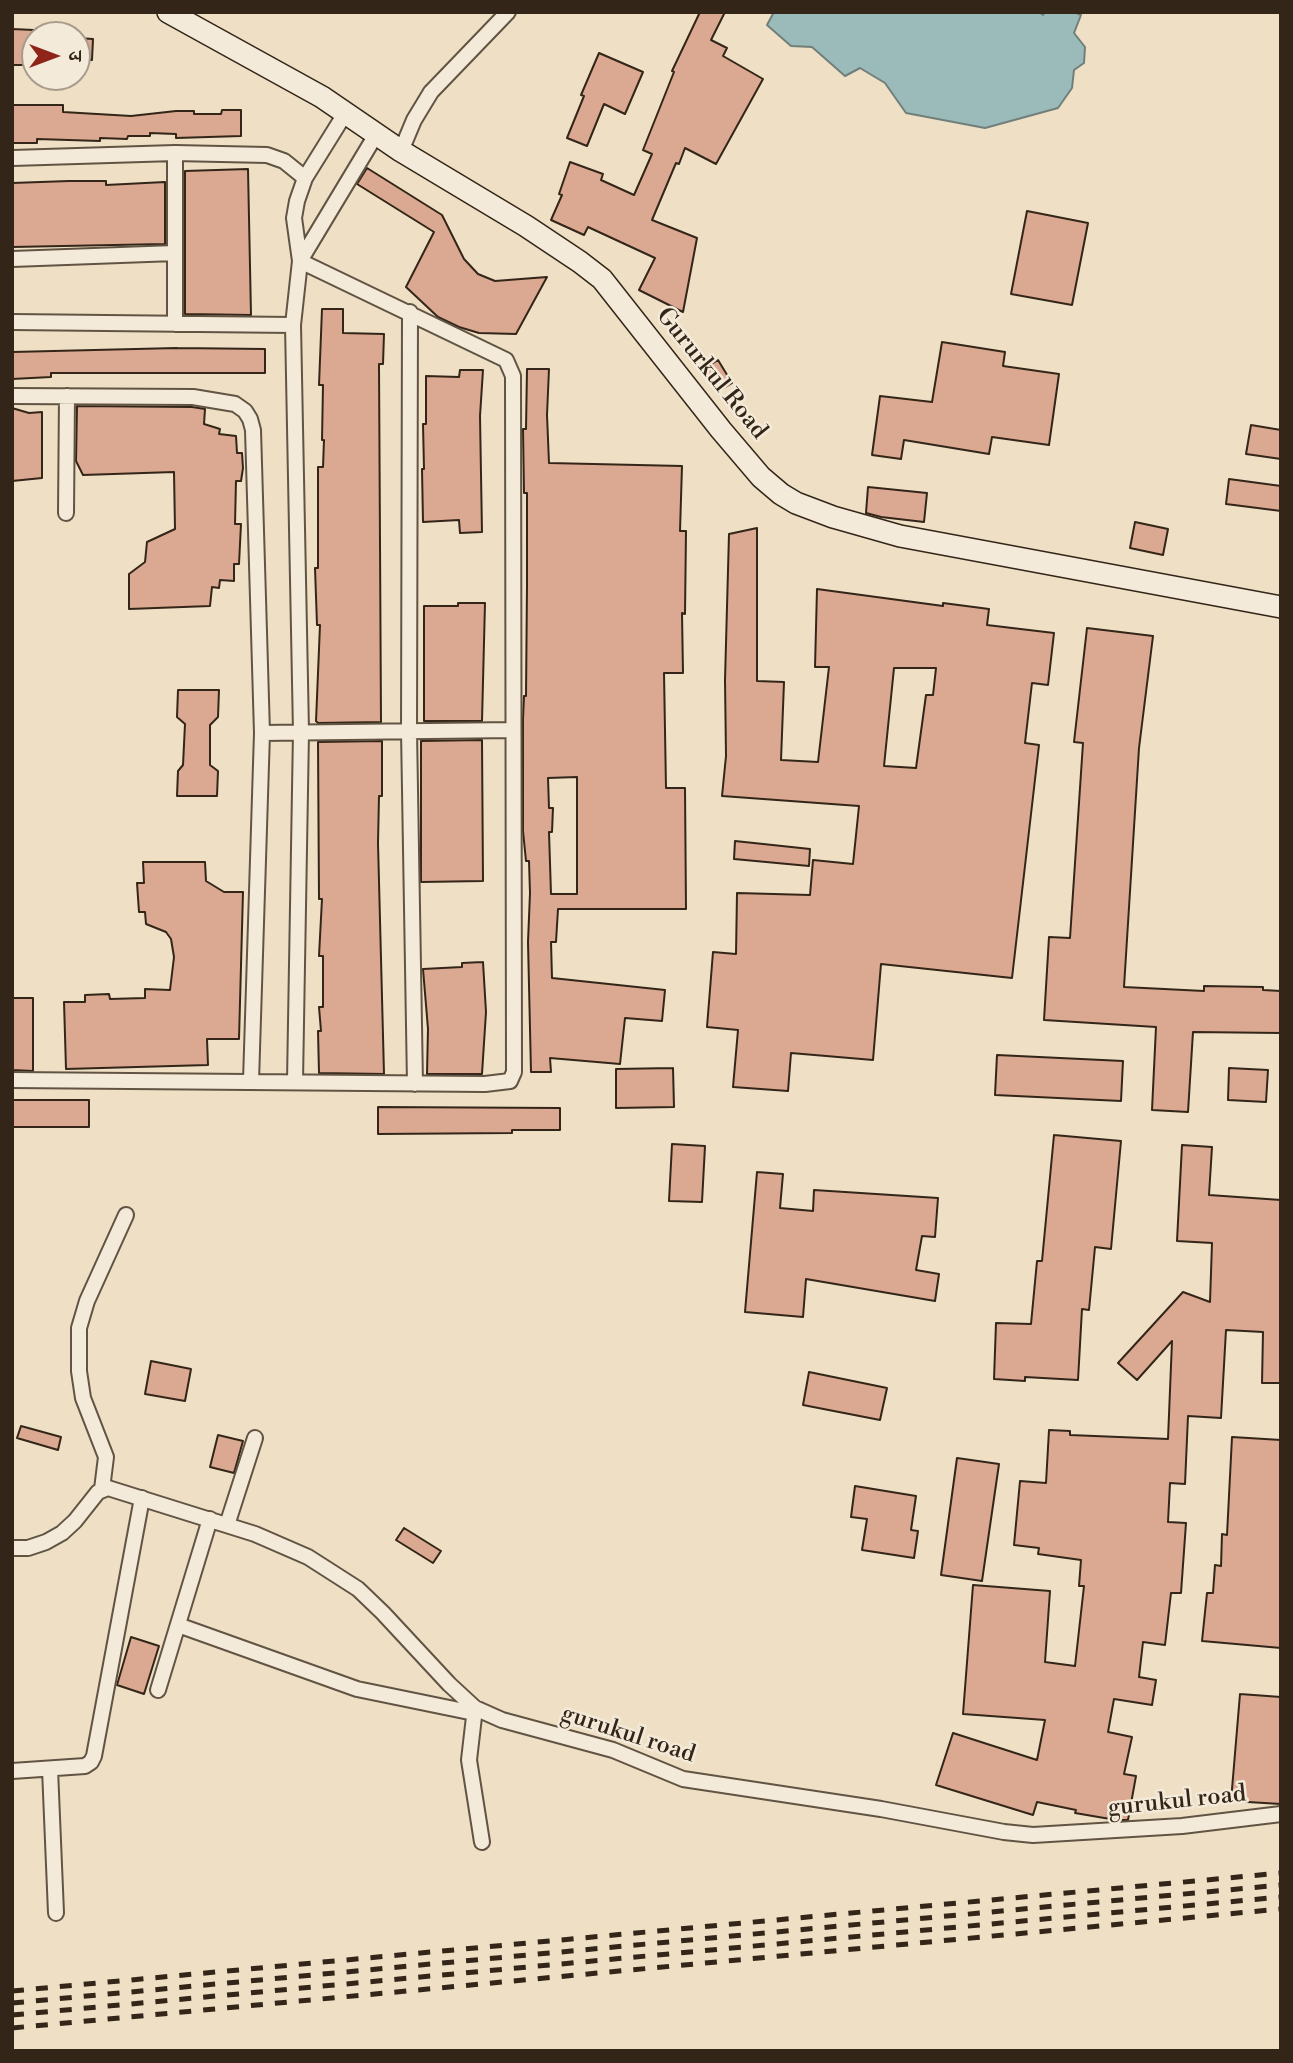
<!DOCTYPE html>
<meta charset="utf-8">
<style>
body{margin:0}
#map{position:relative;width:1293px;height:2063px;overflow:hidden;background:#eedfc5;font-family:"Libre Bodoni","Noto Serif Devanagari",serif}
canvas{display:block}
.frame{position:absolute;inset:0;border:14px solid #332618;pointer-events:none}
.north{position:absolute;left:21px;top:21px;width:70px;height:70px;box-sizing:border-box;background:#f4ead9;border:2px solid #a79c8c;border-radius:50%;rotate:90deg;font-size:19px;font-weight:700;line-height:28px;text-align:center;color:#332618}
.north::after{content:'';display:block;margin:auto;width:24px;height:32px;background:#8f2418;clip-path:polygon(50% 0,100% 100%,50% 72%,0 100%)}
</style>
<div id="map">
<canvas width="1293" height="2063"></canvas>
<div class="frame"></div>
<div class="north">उ</div>
</div>
<script>
const ctx = document.querySelector('canvas').getContext('2d');
ctx.lineJoin = 'round';
function paint(path, color) { ctx.fillStyle = color; ctx.fill(path, 'evenodd'); }
const shape = rows => new Path2D(rows.map(r => 'M' + r).join(''));
function trace(path, color, width, dash) { ctx.strokeStyle = color; ctx.lineWidth = width; ctx.lineCap = dash ? 'butt' : 'round'; ctx.setLineDash(dash || []); ctx.stroke(path); }
function label(font, color, halo, rows, align = 'center') {
  ctx.font = font + ' "Libre Bodoni",serif'; ctx.lineWidth = 5; ctx.setLineDash([]); ctx.textBaseline = 'middle'; ctx.strokeStyle = halo; ctx.fillStyle = color; for (const [text, x, y, turn = 0] of rows) {
    ctx.save(); ctx.translate(x, y); ctx.rotate((+turn || 0) * Math.PI / 180); ctx.textAlign = isNaN(turn) ? turn : align; if (halo) ctx.strokeText(text, 0, 0); ctx.fillText(text, 0, 0); ctx.restore();
  }
}
const water = shape([
 [774,12,1039,12,1043,15,1045,12,1074,12,1081,15,1074,33,1085,47,1084,63,1074,70,1072,88,1058,108,985,128,906,113,885,83,860,68,845,76,812,47,791,46,767,25,774,12]
]);
const building = shape([
 [700,12,725,12,711,40,727,48,723,56,763,79,716,164,685,148,679,164,676,163,652,220,697,238,683,312,639,290,655,258,588,227,584,235,551,220,562,195,559,194,570,162,603,174,601,180,634,195,652,154,643,150,674,72,672,71,700,12],
 [12,29,34,30,34,65,12,65,12,29],
 [77,38,93,39,92,60,77,59,77,38],
 [599,53,643,72,625,114,604,104,587,146,567,138,584,96,581,95,599,53],
 [12,105,63,105,63,112,131,116,176,111,194,111,194,114,221,114,222,110,241,110,241,136,176,138,176,134,150,133,150,136,128,136,127,139,100,138,100,141,37,139,37,143,12,143,12,105],
 [367,168,442,215,464,259,478,274,495,281,547,277,516,334,479,333,459,327,438,317,406,287,434,232,357,184,367,168],
 [248,169,251,315,185,314,185,171,248,169],
 [69,181,106,181,106,185,165,182,165,244,12,247,12,183,69,181],
 [1027,211,1088,223,1072,305,1011,294,1027,211],
 [322,309,343,309,343,333,384,334,383,364,379,364,381,722,318,723,316,721,320,625,317,625,315,568,318,568,318,467,323,467,324,440,322,440,323,385,319,385,322,309],
 [942,342,1005,352,1003,366,1059,374,1049,445,992,437,989,454,904,440,901,459,872,455,880,396,932,402,942,342],
 [177,348,265,349,265,373,51,373,51,377,12,379,12,352,177,348],
 [718,360,732,383,717,392,703,369,718,360],
 [527,369,549,369,547,415,549,463,682,466,680,531,686,531,685,614,682,613,683,673,664,673,666,788,685,788,686,909,558,909,556,942,551,942,552,978,665,990,662,1021,625,1018,620,1064,550,1058,551,1072,531,1072,528,942,530,893,529,861,526,861,523,831,523,719,524,696,526,696,527,585,527,493,524,493,523,429,526,429,527,369],
 [577,777,577,894,551,894,549,832,552,832,553,808,549,808,548,778,577,777],
 [460,370,483,370,480,416,482,532,460,533,459,520,423,522,422,469,424,469,423,424,426,424,426,376,459,377,460,370],
 [77,406,192,407,205,409,204,424,220,429,219,434,236,436,237,453,242,453,243,468,241,481,236,481,235,524,241,524,239,564,234,564,234,581,220,580,219,588,212,587,210,606,129,609,129,574,145,562,147,542,175,529,174,472,83,475,76,461,77,406],
 [12,408,29,413,42,412,42,478,12,481,12,408],
 [1251,425,1281,430,1281,459,1246,454,1251,425],
 [1229,479,1281,486,1281,511,1226,504,1229,479],
 [868,487,927,493,924,522,881,517,866,513,868,487],
 [1135,522,1168,529,1163,555,1130,548,1135,522],
 [757,528,757,681,784,682,781,760,818,762,829,667,815,667,817,589,943,606,943,603,989,609,987,625,1054,633,1048,685,1032,683,1025,743,1039,745,1012,978,881,964,873,1060,791,1053,788,1091,733,1087,738,1030,707,1027,713,952,736,954,737,893,810,895,813,860,853,864,859,806,722,796,726,756,725,680,729,534,757,528],
 [894,668,936,668,933,695,926,695,916,768,884,766,894,668],
 [458,603,485,603,482,721,424,721,424,606,458,606,458,603],
 [1087,628,1153,636,1139,748,1124,987,1204,991,1204,986,1263,987,1263,990,1281,991,1281,1033,1193,1032,1188,1112,1152,1110,1156,1027,1044,1020,1049,937,1070,938,1083,743,1074,742,1087,628],
 [178,690,219,690,218,717,210,725,210,765,218,771,217,796,177,796,178,771,183,765,185,724,177,717,178,690],
 [482,740,483,881,421,882,421,741,482,740],
 [382,741,382,796,379,796,378,843,384,1074,319,1073,318,1031,321,1031,319,1007,323,1007,323,956,319,956,322,899,319,899,318,742,382,741],
 [735,841,810,849,809,866,734,859,735,841],
 [143,862,205,862,206,881,224,892,243,892,239,1039,207,1039,208,1065,66,1069,64,1002,85,1002,85,995,109,994,110,999,145,998,145,989,170,990,174,957,171,939,166,932,146,924,145,912,139,912,137,883,144,883,143,862],
 [483,962,486,1012,482,1074,427,1074,428,1029,423,969,462,967,462,963,483,962],
 [12,998,33,998,33,1071,12,1070,12,998],
 [997,1055,1123,1061,1121,1101,995,1095,997,1055],
 [673,1068,674,1107,616,1108,616,1069,673,1068],
 [1229,1068,1268,1070,1266,1102,1228,1100,1229,1068],
 [12,1100,89,1100,89,1127,12,1127,12,1100],
 [378,1107,560,1108,560,1130,512,1130,512,1133,378,1134,378,1107],
 [1054,1135,1121,1141,1111,1249,1095,1247,1089,1310,1082,1309,1078,1380,1025,1377,1025,1381,994,1379,996,1323,1031,1324,1037,1261,1042,1261,1054,1135],
 [672,1144,705,1146,702,1202,669,1201,672,1144],
 [1182,1145,1212,1147,1209,1195,1281,1200,1281,1383,1262,1383,1263,1332,1226,1330,1221,1418,1188,1416,1185,1484,1170,1483,1168,1522,1186,1523,1181,1593,1171,1593,1165,1645,1143,1642,1139,1677,1156,1680,1152,1705,1114,1699,1108,1732,1132,1737,1124,1774,1136,1776,1128,1820,1116,1820,1075,1813,1076,1810,1037,1802,1033,1815,936,1785,953,1733,1037,1760,1045,1720,963,1714,973,1585,1050,1591,1045,1662,1075,1666,1084,1586,1079,1586,1081,1560,1038,1554,1039,1548,1014,1545,1020,1481,1046,1483,1049,1430,1070,1431,1070,1435,1168,1439,1172,1341,1137,1380,1118,1363,1183,1292,1210,1302,1212,1243,1177,1241,1182,1145],
 [757,1172,783,1174,780,1208,813,1211,814,1190,938,1198,935,1237,922,1236,916,1270,939,1274,935,1301,806,1279,803,1317,745,1312,757,1172],
 [151,1361,191,1369,185,1401,145,1394,151,1361],
 [809,1372,887,1388,880,1420,803,1405,809,1372],
 [21,1426,61,1437,58,1450,17,1438,21,1426],
 [218,1435,243,1441,234,1473,210,1467,218,1435],
 [1232,1437,1281,1440,1281,1648,1202,1641,1207,1593,1213,1593,1215,1565,1221,1566,1222,1534,1227,1535,1232,1437],
 [957,1458,999,1464,982,1581,941,1575,957,1458],
 [855,1486,916,1496,911,1530,918,1531,914,1558,862,1550,867,1519,851,1517,855,1486],
 [404,1528,441,1551,433,1563,396,1540,404,1528],
 [131,1637,159,1646,144,1694,117,1685,131,1637],
 [1240,1694,1281,1697,1281,1804,1231,1801,1240,1694]
]);
const street = shape([
 [401,151,414,120,431,92,508,12],
 [12,158,175,153,267,155,284,161,305,178],
 [12,259,175,253],
 [300,261,377,133],
 [410,312,409,731,415,1084],
 [12,322,293,325],
 [175,324,175,153],
 [12,396,193,397,235,404,245,411,250,419,253,430,262,733,251,1081],
 [66,513,67,396],
 [262,733,513,730],
 [12,1080,485,1084,510,1081,514,1072,513,376,506,360,300,261],
 [295,1081,301,732,293,325,300,261,294,218,297,201,305,178,346,112],
 [102,1489,106,1457,83,1398,79,1371,79,1328,87,1301,126,1215],
 [227,1525,255,1438],
 [12,1548,28,1548,46,1542,62,1533,75,1521,98,1492,108,1488,255,1534,308,1557,358,1589,383,1613,449,1684,475,1708,502,1720,613,1750,683,1779,881,1809,1004,1832,1033,1835,1182,1826,1281,1814],
 [178,1625,357,1689,474,1713],
 [158,1690,210,1519],
 [475,1708,469,1760,482,1842],
 [50,1769,56,1913],
 [12,1771,85,1766,91,1762,94,1756,142,1498]
]);
const secondary = shape([
 [168,12,322,97,401,151,526,226,580,262,602,279,721,430,761,477,781,494,796,503,833,517,900,536,1281,607]
]);
const rail = shape([
 [12,1991,1281,1873],
 [12,2003,1281,1885],
 [12,2015,1281,1897],
 [12,2028,1281,1909]
]);
const streetNames = [
 ["Gururkul Road",711,374,51],
 ["gurukul road",628,1735,18],
 ["gurukul road",1177,1802,-6]
];
paint(water, '#9bbbbb');
trace(water, '#717f7a', 2);
paint(building, '#dba891');
trace(building, '#332618', 2);
trace(street, '#625443', 18);
trace(secondary, '#332618', 24);
trace(street, '#f4ead9', 14);
trace(secondary, '#f4ead9', 21);
trace(rail, '#332618', 5, [12, 12]);
label('24px', '#332618', '#f4ead9', streetNames);
</script>
